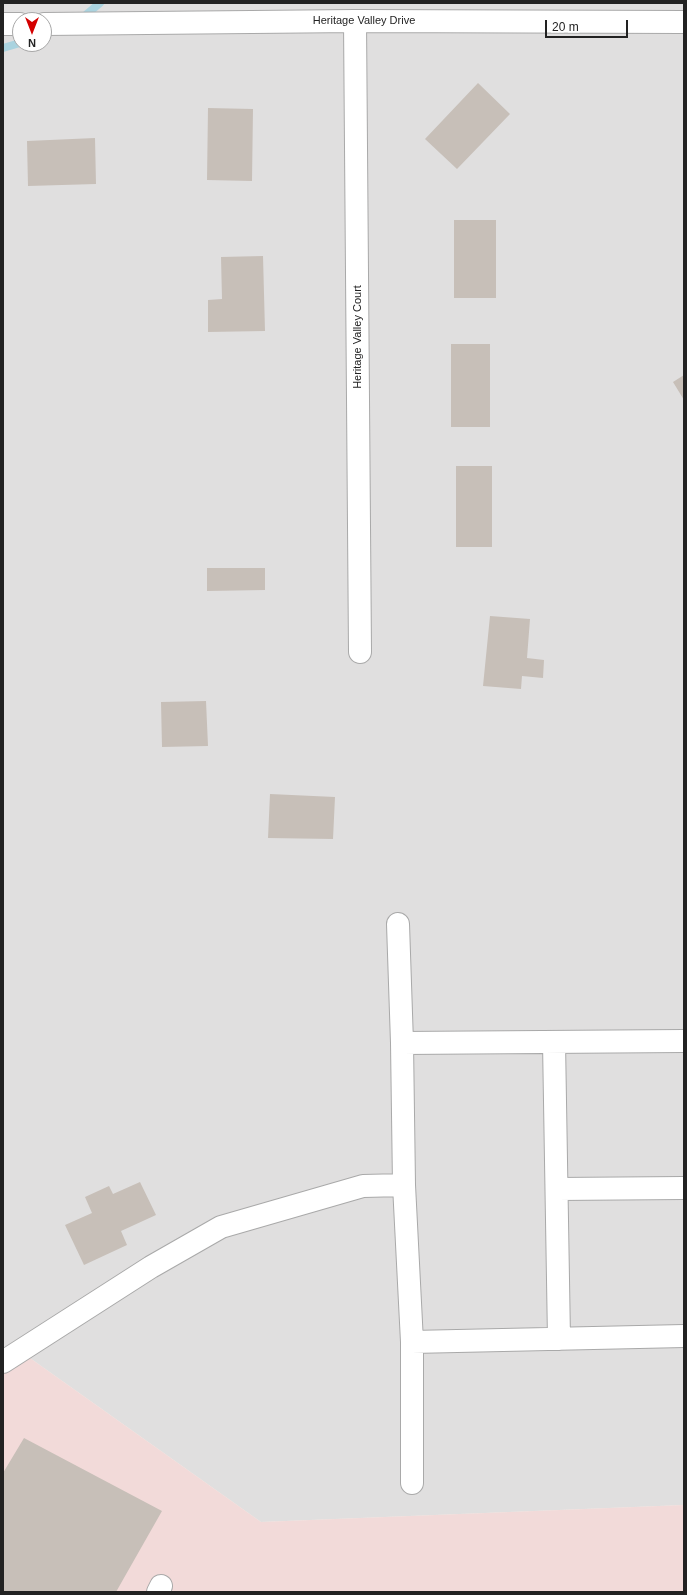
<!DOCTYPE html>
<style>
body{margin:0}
#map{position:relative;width:687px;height:1595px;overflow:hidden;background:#f2efe9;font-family:Arial,sans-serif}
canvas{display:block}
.frame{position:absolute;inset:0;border:4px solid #222;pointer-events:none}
.north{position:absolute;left:12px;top:12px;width:40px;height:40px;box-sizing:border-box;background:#fff;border:1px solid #a7a7a7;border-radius:50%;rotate:180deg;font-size:11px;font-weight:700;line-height:16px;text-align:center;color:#222}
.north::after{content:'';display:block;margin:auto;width:14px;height:18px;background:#d40000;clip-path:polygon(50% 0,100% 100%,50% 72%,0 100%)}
.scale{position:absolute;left:545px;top:20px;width:83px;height:18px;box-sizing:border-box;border:2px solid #222;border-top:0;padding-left:5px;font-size:12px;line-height:14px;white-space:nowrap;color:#222;-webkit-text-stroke:3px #fff;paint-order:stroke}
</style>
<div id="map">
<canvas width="687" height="1595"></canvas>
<div class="frame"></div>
<div class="north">N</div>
<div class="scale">20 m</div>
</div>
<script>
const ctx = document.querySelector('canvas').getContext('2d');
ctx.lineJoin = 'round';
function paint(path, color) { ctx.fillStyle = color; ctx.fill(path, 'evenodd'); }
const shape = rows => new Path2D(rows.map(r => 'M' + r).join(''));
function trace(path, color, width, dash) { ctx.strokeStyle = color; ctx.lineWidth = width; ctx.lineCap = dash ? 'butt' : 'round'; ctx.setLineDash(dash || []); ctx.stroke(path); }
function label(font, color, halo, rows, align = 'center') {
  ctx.font = font + ' Arial,sans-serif'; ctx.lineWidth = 4; ctx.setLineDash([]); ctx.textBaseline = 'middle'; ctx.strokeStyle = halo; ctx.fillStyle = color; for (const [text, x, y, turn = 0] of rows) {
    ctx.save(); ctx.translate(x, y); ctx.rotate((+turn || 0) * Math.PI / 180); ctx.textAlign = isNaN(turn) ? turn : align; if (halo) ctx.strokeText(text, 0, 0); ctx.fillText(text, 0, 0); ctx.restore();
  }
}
const residential = shape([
 [3,3,684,3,684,1505,261,1522,20,1351,3,1362],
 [20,20,44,20,44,44,20,44]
]);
const commercial = shape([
 [20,1351,261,1522,684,1505,684,1592,3,1592,3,1362]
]);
const stream = shape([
 [81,19,100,3],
 [3,48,20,43]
]);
const building = shape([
 [478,83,510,114,457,169,425,139],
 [208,108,253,109,252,181,207,180],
 [95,138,96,184,28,186,27,141],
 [454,220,496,220,496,298,454,298],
 [263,256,265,331,208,332,208,300,222,299,221,257],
 [451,344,490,344,490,427,451,427],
 [684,375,684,400,673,382],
 [456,466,492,466,492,547,456,547],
 [207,568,265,568,265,590,207,591],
 [490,616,530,619,527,658,544,660,543,678,522,676,521,689,483,686],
 [206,701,208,746,162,747,161,702],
 [270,794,335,797,333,839,268,838],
 [140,1182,156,1215,121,1231,127,1245,84,1265,65,1225,92,1213,85,1197,109,1186,113,1194],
 [24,1438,162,1511,116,1592,3,1592,3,1473]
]);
const minor = shape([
 [355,21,360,652],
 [3,24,20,24],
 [44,24,355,21,684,22],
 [398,924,402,1043],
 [684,1041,402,1043,404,1185,412,1342,684,1336],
 [554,1042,559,1339],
 [557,1189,684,1188],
 [3,1362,151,1267,221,1227,363,1186,404,1185],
 [412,1483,412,1342],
 [158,1592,161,1586]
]);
const streetNames = [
 ["Heritage Valley Drive",364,21],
 ["Heritage Valley Court",358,337,-90]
];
paint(residential, '#e0dfdf');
paint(commercial, '#f2dad9');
trace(stream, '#aad3df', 8);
paint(building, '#c7bfb8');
trace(minor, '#a9a9a9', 24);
trace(minor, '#fff', 22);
label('11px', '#222', '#fff', streetNames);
</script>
